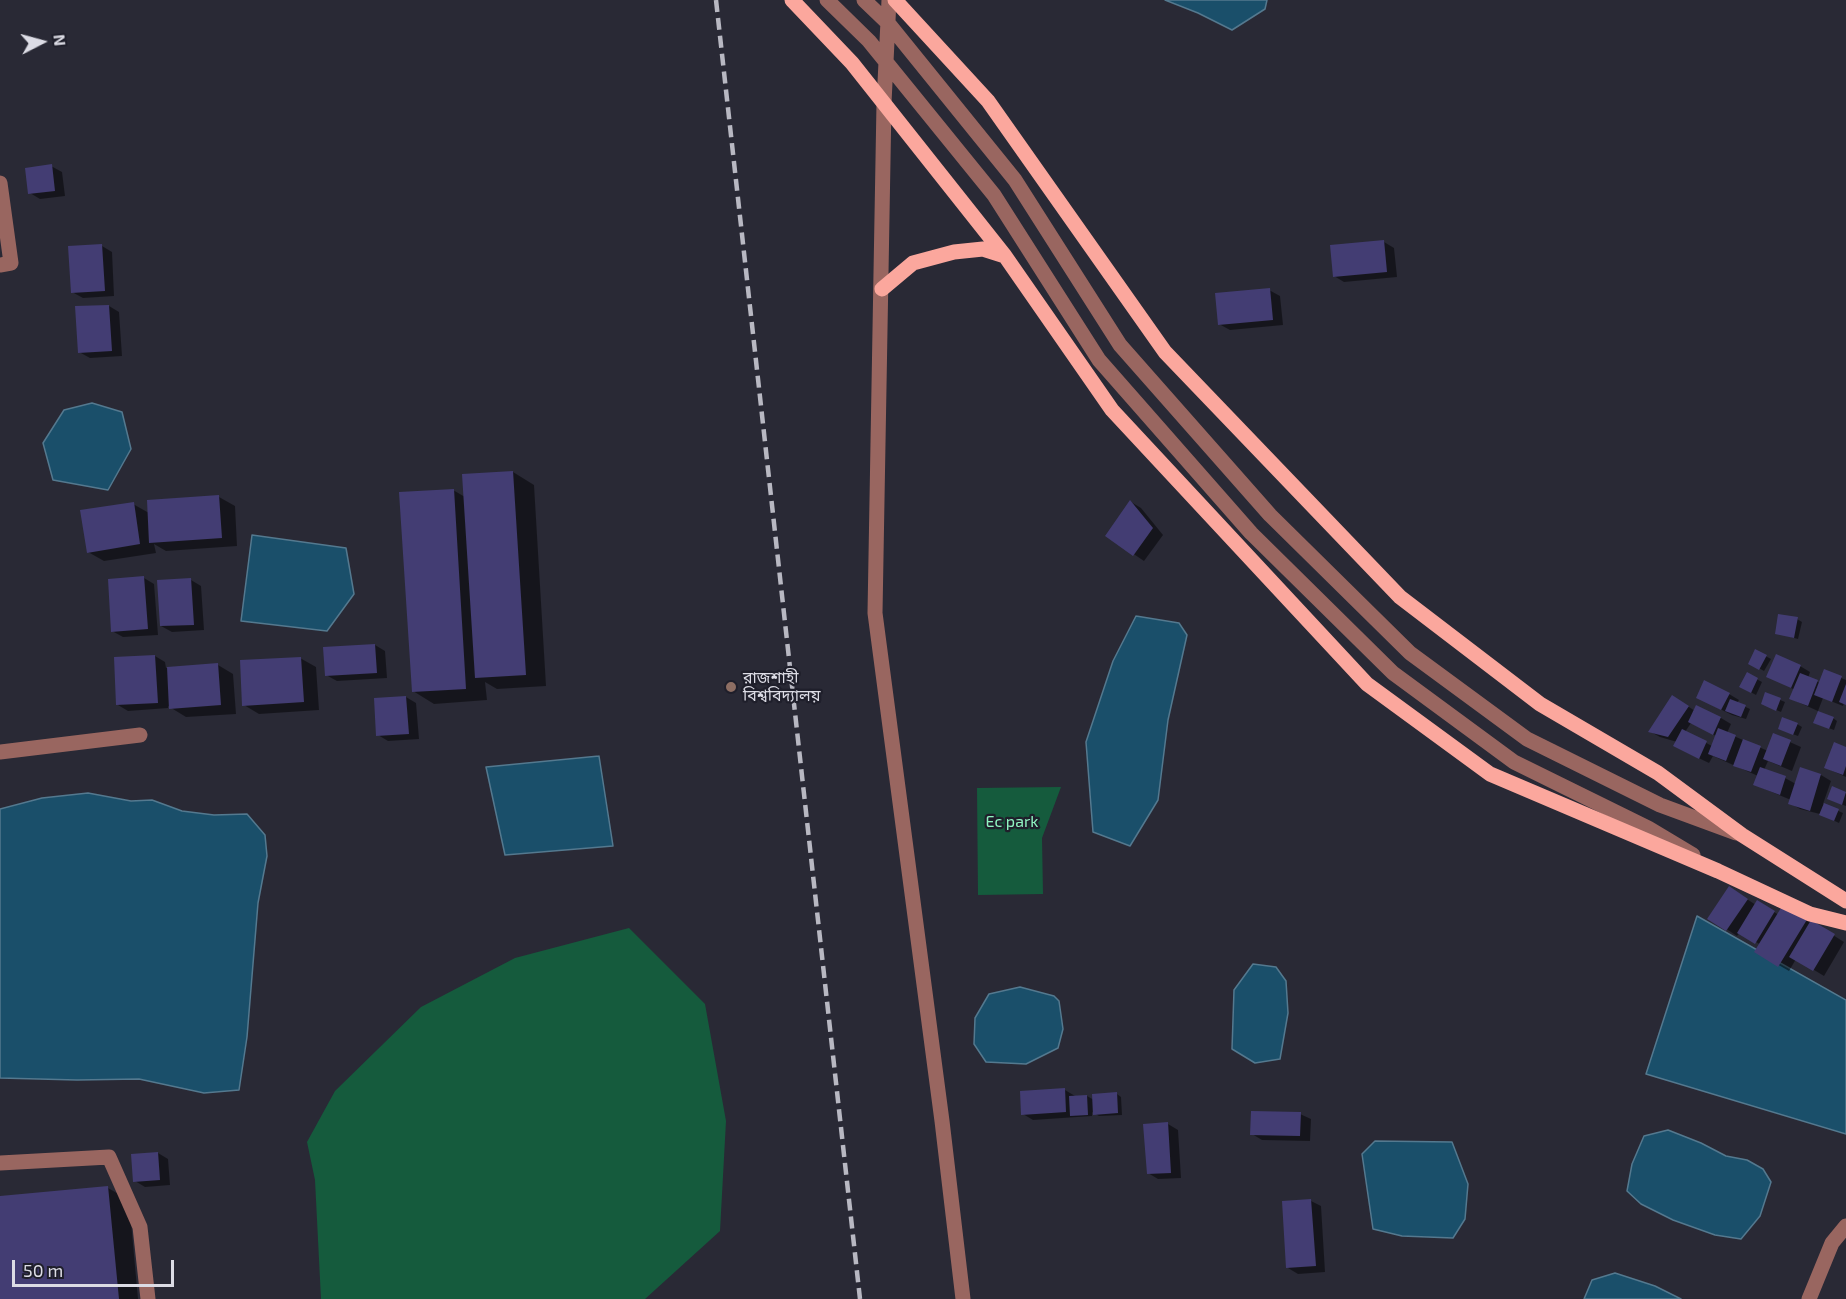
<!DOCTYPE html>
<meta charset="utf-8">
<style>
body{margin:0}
#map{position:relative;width:1846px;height:1299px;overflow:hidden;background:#292935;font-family:"Exo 2",sans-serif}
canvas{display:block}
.north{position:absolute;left:12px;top:12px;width:60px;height:60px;-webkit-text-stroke:4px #1f1f2b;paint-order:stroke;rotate:84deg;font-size:16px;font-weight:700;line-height:24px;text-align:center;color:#dcdce5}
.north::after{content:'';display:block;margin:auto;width:21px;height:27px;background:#dcdce5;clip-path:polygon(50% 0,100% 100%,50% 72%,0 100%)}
.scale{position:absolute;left:12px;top:1260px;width:162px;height:27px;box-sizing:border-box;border:3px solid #dcdce5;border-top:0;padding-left:8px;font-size:18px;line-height:21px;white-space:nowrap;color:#dcdce5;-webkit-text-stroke:4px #1f1f2b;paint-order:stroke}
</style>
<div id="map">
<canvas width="1846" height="1299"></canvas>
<div class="north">N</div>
<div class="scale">50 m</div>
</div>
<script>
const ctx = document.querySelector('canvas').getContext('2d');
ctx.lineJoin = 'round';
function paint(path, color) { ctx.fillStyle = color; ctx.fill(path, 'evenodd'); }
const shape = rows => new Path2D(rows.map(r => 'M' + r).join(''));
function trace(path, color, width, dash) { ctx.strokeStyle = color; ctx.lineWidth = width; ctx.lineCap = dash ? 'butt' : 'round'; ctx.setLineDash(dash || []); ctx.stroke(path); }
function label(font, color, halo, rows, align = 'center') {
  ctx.font = font + ' "Exo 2","Noto Sans Bengali",sans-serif'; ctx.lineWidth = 4.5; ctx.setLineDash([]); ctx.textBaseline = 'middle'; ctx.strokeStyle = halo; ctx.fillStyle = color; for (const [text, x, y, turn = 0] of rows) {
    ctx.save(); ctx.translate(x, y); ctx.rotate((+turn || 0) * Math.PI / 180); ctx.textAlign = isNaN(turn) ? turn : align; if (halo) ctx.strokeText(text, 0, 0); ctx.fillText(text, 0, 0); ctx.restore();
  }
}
const green = shape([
 [1061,787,1042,838,1043,894,978,895,977,788],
 [629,928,705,1004,726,1121,720,1231,645,1299,321,1299,315,1180,307,1142,335,1091,421,1007,515,958]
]);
const water = shape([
 [1165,0,1267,0,1265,9,1232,30,1198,13,1165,0],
 [92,403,122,412,131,449,108,490,53,480,43,443,64,410,92,403],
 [252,535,346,548,354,594,327,631,241,621,252,535],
 [1136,616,1179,623,1187,635,1168,720,1158,800,1130,846,1093,832,1086,742,1113,661,1136,616],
 [599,756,613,846,505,855,486,767,599,756],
 [88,793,131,801,152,800,182,811,214,815,247,814,265,835,267,856,258,903,247,1037,239,1090,204,1093,139,1079,77,1080,0,1078,0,809,42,798,88,793],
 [1697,916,1846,1000,1846,1134,1646,1074,1697,916],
 [1253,964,1276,967,1286,981,1288,1013,1280,1059,1255,1063,1232,1049,1234,990,1253,964],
 [1020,987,1054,996,1059,1001,1063,1029,1058,1048,1026,1064,986,1062,974,1044,975,1018,989,994,1020,987],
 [1668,1130,1701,1143,1726,1156,1747,1160,1763,1169,1771,1182,1760,1216,1741,1239,1715,1235,1673,1220,1641,1204,1627,1191,1632,1164,1644,1136,1668,1130],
 [1375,1141,1452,1142,1468,1184,1465,1219,1453,1238,1402,1236,1373,1229,1362,1154,1375,1141],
 [1615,1273,1655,1286,1681,1299,1584,1299,1592,1280,1615,1273]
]);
const shadow = shape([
 [51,166,62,172,65,196,40,199,30,193],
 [1384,242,1394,248,1397,277,1344,282,1334,276],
 [102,246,112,252,114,296,83,298,72,292],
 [1269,290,1280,296,1283,325,1230,330,1219,324],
 [109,306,119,312,122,356,90,358,79,352],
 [513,472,534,485,546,686,497,689,485,682,487,700,434,704,413,691,453,490,465,497],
 [219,497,235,506,237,546,166,551,154,544,156,553,104,561,88,552,133,504,149,513],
 [1131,502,1141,508,1163,535,1144,561,1107,536],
 [144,578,154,584,158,635,123,637,112,631],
 [191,580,201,586,204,630,172,632,161,626],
 [1797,619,1802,622,1798,639,1776,633],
 [375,645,385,651,387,678,337,681,326,675],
 [1756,651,1771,659,1764,671,1750,663],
 [155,656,165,662,166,668,218,665,233,674,236,714,186,717,168,706,168,708,128,711,118,705],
 [300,658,316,667,319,710,259,714,244,705],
 [1800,666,1810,672,1808,678,1820,683,1825,671,1846,680,1846,704,1844,703,1843,706,1823,698,1818,711,1791,699,1795,690,1768,676],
 [1747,674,1762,682,1756,695,1741,687],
 [1729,694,1739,700,1737,703,1750,709,1746,719,1732,715,1708,703],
 [1766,694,1785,702,1781,712,1767,706],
 [406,697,416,703,419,739,388,741,378,735],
 [1683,703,1695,711,1697,707,1721,718,1731,724,1727,733,1768,751,1774,735,1801,747,1792,771,1768,761,1764,770,1785,778,1796,784,1821,775,1831,781,1823,804,1843,813,1839,823,1820,814,1800,809,1790,803,1791,800,1755,785,1758,776,1713,756,1709,763,1686,752,1677,742,1660,737,1651,732],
 [1691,723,1716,736,1712,746,1685,732],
 [1833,718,1837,721,1834,730,1820,725],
 [1797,724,1802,727,1798,736,1784,731],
 [1846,748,1846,777,1826,768],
 [1832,788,1846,793,1846,806,1833,801],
 [1739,894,1756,905,1757,902,1779,915,1785,905,1844,942,1824,976,1796,959,1789,971,1756,952,1761,945,1740,932,1737,936,1710,918],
 [1065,1090,1075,1096,1087,1096,1094,1100,1117,1094,1121,1097,1122,1115,1099,1116,1092,1112,1092,1116,1033,1120,1023,1114],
 [1300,1114,1311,1119,1310,1141,1262,1140,1252,1134],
 [1168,1124,1178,1130,1181,1178,1158,1179,1148,1173],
 [158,1153,168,1159,170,1185,145,1187,135,1181],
 [108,1188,129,1200,138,1299,0,1299,0,1198],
 [1311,1201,1321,1206,1325,1272,1298,1274,1288,1268]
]);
const building = shape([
 [52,164,55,191,28,194,25,168],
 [1384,240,1387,272,1333,277,1330,245],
 [102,244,105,291,71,293,68,246],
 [1270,288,1273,320,1218,325,1215,293],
 [109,305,112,351,78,353,75,306],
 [513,471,526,675,475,678,462,474],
 [454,489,466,689,412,692,399,492],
 [219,495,222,538,149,543,147,500],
 [1130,500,1153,528,1133,556,1105,536],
 [134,502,140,544,87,553,80,510],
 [144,576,148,629,111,632,108,579],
 [191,578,194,625,160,626,157,580],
 [1778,614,1798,617,1794,638,1775,634],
 [375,644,377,673,325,676,323,647],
 [1755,649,1767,655,1759,670,1748,664],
 [1776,654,1801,665,1791,688,1766,677],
 [155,655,158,703,116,705,114,657],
 [301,657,304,702,242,706,240,660],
 [218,663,221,705,169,709,167,667],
 [1824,669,1842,676,1832,702,1814,695],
 [1747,672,1758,678,1751,693,1739,687],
 [1800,673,1818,680,1808,706,1789,699],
 [1704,680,1730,693,1721,710,1696,698],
 [1846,684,1846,705,1839,702],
 [1765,692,1781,698,1776,711,1761,704],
 [1672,695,1689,706,1668,737,1648,732],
 [406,696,409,734,376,736,374,698],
 [1730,699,1746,705,1741,717,1725,711],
 [1696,705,1721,717,1713,735,1688,722],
 [1818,711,1834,717,1829,729,1813,723],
 [1782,717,1798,723,1793,735,1778,729],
 [1718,728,1736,735,1726,761,1708,754],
 [1682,729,1707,741,1699,759,1673,746],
 [1773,733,1791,740,1781,766,1763,759],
 [1743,739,1761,746,1751,772,1733,766],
 [1834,742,1846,747,1846,766,1843,775,1824,768],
 [1760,767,1786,776,1780,795,1753,785],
 [1800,767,1821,774,1810,811,1788,804],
 [1832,786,1846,792,1842,805,1827,799],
 [1824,803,1839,809,1834,821,1819,815],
 [1729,886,1748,899,1726,931,1707,919],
 [1757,900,1775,911,1755,944,1737,933],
 [1784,903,1808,918,1778,967,1754,952],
 [1811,920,1835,934,1813,971,1789,957],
 [1065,1088,1066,1112,1021,1115,1020,1091],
 [1117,1092,1118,1113,1093,1115,1092,1094],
 [1087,1095,1088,1115,1070,1116,1069,1096],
 [1251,1111,1301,1112,1300,1136,1250,1135],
 [1168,1122,1171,1173,1147,1174,1143,1124],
 [158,1152,160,1180,133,1182,131,1154],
 [108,1186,119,1299,0,1299,0,1196],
 [1311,1199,1316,1266,1286,1268,1282,1201]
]);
const minor = shape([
 [827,0,869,41,994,195,1099,360,1251,533,1393,673,1514,762,1648,828,1693,855],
 [864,0,888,23,1015,180,1120,345,1270,515,1410,653,1527,739,1660,805,1736,833],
 [889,0,884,103,875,613,942,1121,963,1299],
 [0,183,11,263,0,265],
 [0,752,140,735],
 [0,1163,109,1157,140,1227,148,1299],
 [1809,1299,1832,1243,1846,1226]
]);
const major = shape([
 [792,0,852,63,1005,256,1112,410,1367,684,1490,774,1718,871,1810,914,1846,923],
 [895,0,988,101,1165,352,1400,597,1540,704,1658,773,1742,835,1846,901],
 [882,289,913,263,954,252,983,249,1005,256]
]);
const rail = shape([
 [716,0,860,1299]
]);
const markers = [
 [731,687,6,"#8d6e63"]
];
const poiNames = [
 ["রাজশাহী",743,678],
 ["বিশ্ববিদ্যালয়",743,696]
];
const parkNames = [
 ["Ec park",1012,822]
];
paint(green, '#155b3d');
paint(water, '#1a4f6a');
trace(water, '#54798f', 1.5);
paint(shadow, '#0007');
paint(building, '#433d73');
trace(minor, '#996660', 15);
trace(major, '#fba79d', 15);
trace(rail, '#b8b8c2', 4.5, [12, 6]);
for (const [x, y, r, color] of markers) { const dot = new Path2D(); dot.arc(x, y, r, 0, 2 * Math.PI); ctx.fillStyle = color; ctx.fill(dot); trace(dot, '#1f1f2b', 2); }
label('16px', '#dcdce5', '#1f1f2b', poiNames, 'left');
label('16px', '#8ff3c0', '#1f1f2b', parkNames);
</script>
